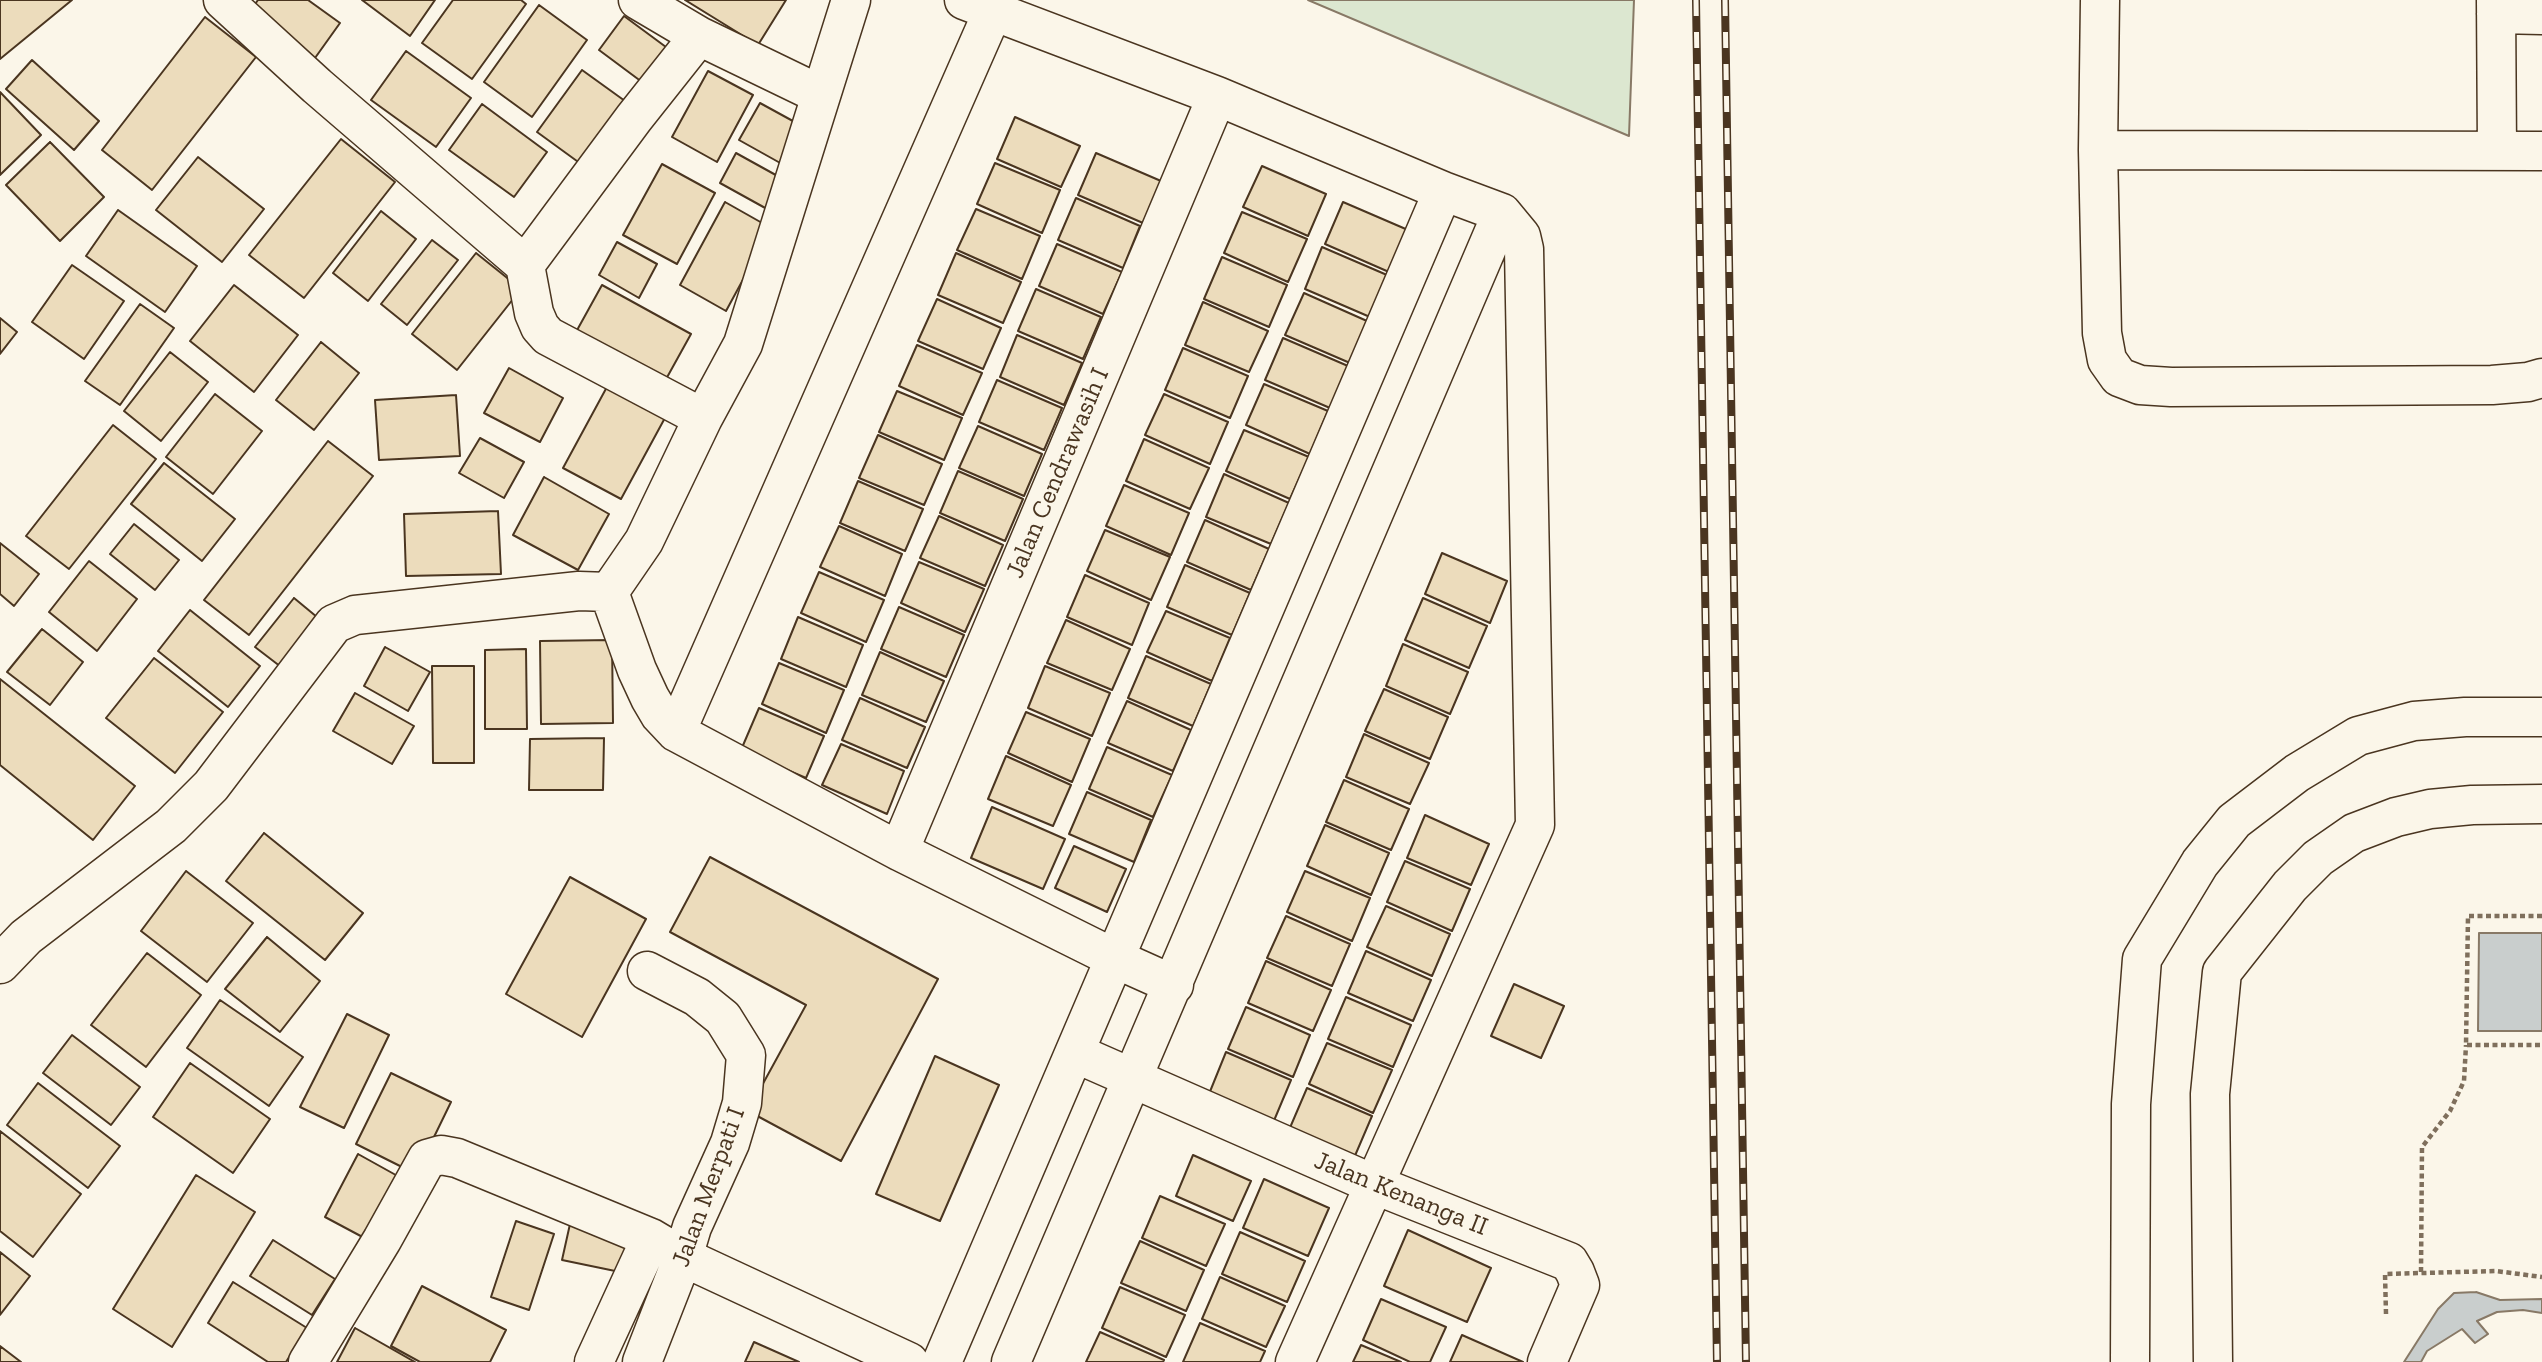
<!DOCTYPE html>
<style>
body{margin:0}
canvas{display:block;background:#fbf6e9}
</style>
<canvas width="2542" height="1362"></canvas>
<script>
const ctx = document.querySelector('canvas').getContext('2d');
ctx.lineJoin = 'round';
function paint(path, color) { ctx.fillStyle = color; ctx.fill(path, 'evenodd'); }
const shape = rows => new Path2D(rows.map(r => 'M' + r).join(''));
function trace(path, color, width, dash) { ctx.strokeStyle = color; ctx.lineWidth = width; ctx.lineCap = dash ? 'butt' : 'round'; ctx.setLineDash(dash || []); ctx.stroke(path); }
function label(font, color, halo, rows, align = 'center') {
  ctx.font = font + ' "Zilla Slab",serif'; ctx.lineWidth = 5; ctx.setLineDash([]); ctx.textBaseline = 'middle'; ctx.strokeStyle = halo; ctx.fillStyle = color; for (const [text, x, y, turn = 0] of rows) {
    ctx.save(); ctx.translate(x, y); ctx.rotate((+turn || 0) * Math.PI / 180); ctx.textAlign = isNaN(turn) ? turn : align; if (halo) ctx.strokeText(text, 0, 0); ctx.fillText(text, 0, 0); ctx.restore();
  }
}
const green = shape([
 [1308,0,1634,0,1629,136,1308,0]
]);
const water = shape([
 [2479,933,2542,933,2542,1031,2478,1031,2479,933],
 [2476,1292,2500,1300,2542,1299,2542,1313,2523,1310,2497,1312,2477,1321,2488,1334,2475,1343,2462,1329,2427,1351,2421,1362,2404,1362,2438,1309,2454,1293,2476,1292]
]);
const building = shape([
 [0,0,72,0,0,59,0,0],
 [258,0,308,0,340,23,310,65,245,18,258,0],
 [362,0,435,0,410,36,362,0],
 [453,0,521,0,526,4,472,79,422,43,453,0],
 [685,0,786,0,758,45,685,0],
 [539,5,587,40,532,117,484,82,539,5],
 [624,16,670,50,646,85,599,50,624,16],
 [205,17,256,57,152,190,102,150,205,17],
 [406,51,471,98,436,147,371,100,406,51],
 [32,60,99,121,74,150,6,89,32,60],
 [582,70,625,101,581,164,537,132,582,70],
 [708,71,753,95,717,162,672,137,708,71],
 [0,92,41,135,0,175,0,92],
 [760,103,802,126,782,164,739,140,760,103],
 [482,104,547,152,514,197,449,150,482,104],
 [1015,117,1080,146,1061,187,997,159,1015,117],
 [341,139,395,182,304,298,249,255,341,139],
 [50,142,104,197,60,241,6,185,50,142],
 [736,153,783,179,767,209,720,183,736,153],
 [1096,153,1161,181,1143,223,1078,195,1096,153],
 [198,157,264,209,222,262,156,210,198,157],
 [995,163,1060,190,1042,233,977,204,995,163],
 [662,164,715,193,677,264,623,235,662,164],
 [1262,166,1326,194,1308,236,1243,207,1262,166],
 [1076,198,1140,226,1123,268,1058,240,1076,198],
 [725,202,771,228,726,311,680,285,725,202],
 [1343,202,1408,230,1389,272,1325,244,1343,202],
 [976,209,1040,236,1022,279,957,250,976,209],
 [118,210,197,266,165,312,86,256,118,210],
 [381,211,416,239,368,301,333,273,381,211],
 [1242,212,1307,239,1288,282,1224,253,1242,212],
 [432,240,458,260,407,325,381,304,432,240],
 [617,242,657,264,639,298,599,275,617,242],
 [1057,244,1122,272,1103,314,1039,286,1057,244],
 [1322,247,1387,275,1370,317,1305,289,1322,247],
 [476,253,521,289,457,370,412,334,476,253],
 [956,253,1021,282,1003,323,938,295,956,253],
 [1222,257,1287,285,1269,327,1204,299,1222,257],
 [72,265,124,301,84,359,32,322,72,265],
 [234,285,298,335,254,392,190,341,234,285],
 [602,285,691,334,665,381,576,332,602,285],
 [1036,289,1101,317,1083,359,1018,331,1036,289],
 [1304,293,1367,321,1350,363,1285,335,1304,293],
 [937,299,1001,328,983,369,918,341,937,299],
 [1203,302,1268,331,1249,372,1185,345,1203,302],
 [140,304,174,328,120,405,85,381,140,304],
 [0,318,17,332,0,354,0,318],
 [1017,335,1082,363,1064,405,1000,377,1017,335],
 [1283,338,1348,366,1330,408,1265,380,1283,338],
 [321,342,359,373,314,430,276,400,321,342],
 [917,345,982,373,963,415,899,386,917,345],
 [1183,348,1248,376,1230,418,1165,390,1183,348],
 [170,352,208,382,161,441,124,411,170,352],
 [509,368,563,398,540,442,484,413,509,368],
 [997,380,1062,408,1044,450,979,422,997,380],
 [1264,384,1328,411,1310,454,1246,425,1264,384],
 [608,385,666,416,621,499,563,468,608,385],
 [897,391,962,418,944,460,879,432,897,391],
 [215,394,262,431,213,494,166,457,215,394],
 [1164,394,1228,422,1210,464,1145,435,1164,394],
 [456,395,460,456,379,460,375,400,456,395],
 [113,425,156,459,69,569,26,536,113,425],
 [978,426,1042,454,1024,496,959,468,978,426],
 [1244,430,1309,457,1290,499,1226,471,1244,430],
 [878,435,942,464,924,505,859,478,878,435],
 [480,438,524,462,504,498,459,473,480,438],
 [1144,439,1209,468,1190,509,1126,481,1144,439],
 [328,441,373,476,249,635,204,600,328,441],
 [164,463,235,519,202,561,131,504,164,463],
 [958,471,1023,499,1005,541,940,513,958,471],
 [1224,474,1289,503,1271,544,1206,517,1224,474],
 [544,477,609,514,578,570,513,535,544,477],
 [858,481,923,509,905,551,840,523,858,481],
 [1124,485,1189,513,1171,555,1106,526,1124,485],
 [498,511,501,574,406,576,404,514,498,511],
 [939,516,1003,545,985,586,920,558,939,516],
 [1205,520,1269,549,1251,590,1187,562,1205,520],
 [134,524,179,560,155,590,110,554,134,524],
 [839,526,902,554,885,596,820,567,839,526],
 [1105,530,1170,557,1151,600,1087,571,1105,530],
 [0,543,39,574,14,606,0,594,0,543],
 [1442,553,1507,581,1490,623,1425,594,1442,553],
 [89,561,137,599,97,651,49,612,89,561],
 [919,562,984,589,965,632,901,603,919,562],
 [1185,565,1250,593,1232,635,1167,607,1185,565],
 [819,572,884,600,866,642,801,613,819,572],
 [1085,575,1149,603,1132,645,1067,617,1085,575],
 [294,598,323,622,285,670,255,647,294,598],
 [1423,598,1487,626,1469,668,1405,640,1423,598],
 [899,607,964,635,946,677,881,649,899,607],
 [190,610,260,666,228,707,158,651,190,610],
 [1166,611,1230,638,1212,681,1147,652,1166,611],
 [798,617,863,645,846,687,781,659,798,617],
 [1066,620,1130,649,1112,690,1047,663,1066,620],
 [42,629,83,662,50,705,7,672,42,629],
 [612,640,613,723,541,724,540,641,612,640],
 [1403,644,1468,672,1450,714,1386,686,1403,644],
 [385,647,430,672,408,711,364,686,385,647],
 [526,649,527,729,485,729,485,650,526,649],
 [880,652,944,681,926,722,862,695,880,652],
 [1146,656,1211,684,1193,726,1128,698,1146,656],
 [154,658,223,712,175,773,106,718,154,658],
 [779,663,844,690,826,733,762,704,779,663],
 [432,666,474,666,474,763,433,763,432,666],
 [1045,666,1110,693,1092,736,1028,708,1045,666],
 [0,679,135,786,93,840,0,765,0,679],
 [1384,689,1448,717,1430,759,1365,731,1384,689],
 [355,693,414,726,392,764,333,731,355,693],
 [860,698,925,727,907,768,842,740,860,698],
 [1127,701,1191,730,1173,771,1108,743,1127,701],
 [759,708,824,736,806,778,741,750,759,708],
 [1026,712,1090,739,1072,782,1008,753,1026,712],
 [1364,734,1429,763,1410,804,1346,777,1364,734],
 [604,738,603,790,529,790,530,739,604,738],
 [841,744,904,771,887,814,822,785,841,744],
 [1107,747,1172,775,1153,817,1089,789,1107,747],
 [1006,756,1071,785,1053,826,988,799,1006,756],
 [1344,780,1409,809,1391,850,1326,822,1344,780],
 [1087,792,1151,820,1134,862,1069,834,1087,792],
 [992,807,1065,839,1043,889,971,858,992,807],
 [1425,815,1489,844,1471,885,1407,858,1425,815],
 [1325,825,1389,853,1371,895,1307,866,1325,825],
 [264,833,363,913,325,960,226,881,264,833],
 [1074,846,1126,869,1107,912,1055,888,1074,846],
 [710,857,938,979,841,1161,748,1111,806,1005,670,932,710,857],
 [1405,861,1470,889,1452,931,1387,902,1405,861],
 [186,871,253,923,207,982,141,931,186,871],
 [1305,871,1370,898,1352,941,1287,912,1305,871],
 [570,877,646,919,582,1037,506,994,570,877],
 [1386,906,1450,934,1432,976,1367,947,1386,906],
 [1286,916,1350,944,1332,986,1267,958,1286,916],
 [267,937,320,981,280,1032,225,989,267,937],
 [1366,951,1431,980,1413,1021,1348,993,1366,951],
 [147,953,201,995,146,1067,91,1025,147,953],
 [1266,961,1331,990,1313,1031,1248,1003,1266,961],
 [1514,984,1564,1006,1541,1058,1491,1036,1514,984],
 [1346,997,1411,1025,1393,1067,1328,1039,1346,997],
 [220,1000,303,1057,269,1106,187,1048,220,1000],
 [1246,1007,1310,1035,1293,1077,1228,1049,1246,1007],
 [347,1014,389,1035,344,1128,300,1107,347,1014],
 [72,1035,140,1087,111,1125,43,1073,72,1035],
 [1327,1043,1392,1070,1373,1113,1309,1084,1327,1043],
 [1226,1052,1291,1080,1273,1123,1209,1094,1226,1052],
 [935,1056,999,1085,940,1221,876,1194,935,1056],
 [190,1063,270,1119,233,1173,153,1117,190,1063],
 [391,1073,451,1102,416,1174,356,1144,391,1073],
 [38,1083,120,1146,88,1188,7,1125,38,1083],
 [1307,1088,1372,1116,1354,1158,1289,1130,1307,1088],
 [0,1131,81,1194,33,1257,0,1231,0,1131],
 [358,1154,403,1179,370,1241,325,1217,358,1154],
 [1193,1155,1251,1181,1233,1221,1176,1196,1193,1155],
 [196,1175,255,1212,172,1347,113,1309,196,1175],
 [1264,1179,1329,1208,1308,1256,1243,1228,1264,1179],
 [1160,1196,1225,1224,1206,1266,1142,1238,1160,1196],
 [516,1221,554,1234,529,1310,491,1297,516,1221],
 [570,1224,629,1237,620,1272,562,1260,570,1224],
 [1408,1230,1491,1268,1467,1322,1384,1286,1408,1230],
 [1240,1232,1305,1261,1287,1302,1222,1274,1240,1232],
 [273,1240,335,1279,312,1315,250,1276,273,1240],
 [1140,1241,1204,1270,1186,1311,1121,1283,1140,1241],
 [0,1252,30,1276,0,1315,0,1252],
 [1220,1277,1285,1306,1266,1347,1202,1319,1220,1277],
 [233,1282,307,1328,286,1362,268,1362,208,1323,233,1282],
 [422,1286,506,1330,490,1362,420,1362,391,1346,422,1286],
 [1120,1287,1185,1315,1166,1357,1102,1328,1120,1287],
 [1381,1299,1446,1327,1430,1362,1410,1362,1363,1340,1381,1299],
 [1200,1323,1265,1351,1260,1362,1183,1362,1200,1323],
 [355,1328,415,1362,337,1362,355,1328],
 [1100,1332,1164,1360,1163,1362,1086,1362,1100,1332],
 [1462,1335,1523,1362,1450,1362,1462,1335],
 [754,1342,799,1362,745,1362,754,1342],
 [1361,1345,1401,1362,1353,1362,1361,1345],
 [0,1346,21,1362,0,1362,0,1346]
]);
const path = shape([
 [2542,916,2468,916,2466,1045,2542,1045],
 [2421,1272,2422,1147,2450,1111,2464,1081,2466,1045],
 [2386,1314,2385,1274,2496,1271,2542,1277]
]);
const minor = shape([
 [223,0,317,86,525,265,534,313,540,327,548,336,703,418],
 [638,0,699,36],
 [851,0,743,344,703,418,644,541,609,592,637,670,650,698,660,715,676,732,899,851,1116,959,1174,985],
 [964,0,1217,96,1443,191,1502,213,1521,236,1524,249,1535,825,1295,1362],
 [2100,0,2098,150,2102,333,2107,360,2119,377,2140,385,2171,387,2492,385,2528,382,2542,378],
 [2496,0,2497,150],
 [2496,14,2542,15],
 [2098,150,2542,151],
 [525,265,634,118,699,36,821,95],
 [676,732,993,11],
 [899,851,1217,96],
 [0,964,26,937,171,826,211,786,334,624,355,615,579,591,609,592],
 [1075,1053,1373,1184,1569,1262,1575,1272,1580,1285,1547,1362],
 [308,1362,382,1240,427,1159,441,1155,457,1158,651,1238,683,1257,909,1362],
 [594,1362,651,1238],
 [642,1362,683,1257,692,1227,730,1143,742,1103,746,1055,723,1018,697,997,647,971],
 [942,1362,1443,191],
 [1011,1362,1502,213],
 [2130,1362,2131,1104,2142,959,2200,863,2234,821,2297,773,2358,736,2414,721,2465,717,2542,717],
 [2213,1362,2210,1094,2222,972,2290,886,2318,858,2354,833,2396,817,2430,809,2472,805,2542,804]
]);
const rail = shape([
 [1696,0,1717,1362],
 [1725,0,1746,1362]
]);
const streetNames = [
 ["Jalan Cendrawasih I",1058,473,-67],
 ["Jalan Merpati I",709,1187,-70],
 ["Jalan Kenanga II",1401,1194,22]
];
paint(green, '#dce7d0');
trace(green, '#887966', 2);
paint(water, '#c9cecd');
trace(water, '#887966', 2);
paint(building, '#ecdcbc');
trace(building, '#4a3520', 2);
trace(minor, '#4a3520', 41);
trace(path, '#7f6f5c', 4.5, [5, 3.5]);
trace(minor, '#fbf6e9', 38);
trace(rail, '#4a3520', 8);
trace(rail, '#fbf6e9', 5, [16]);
label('26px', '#4a3520', '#fbf6e9', streetNames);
</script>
